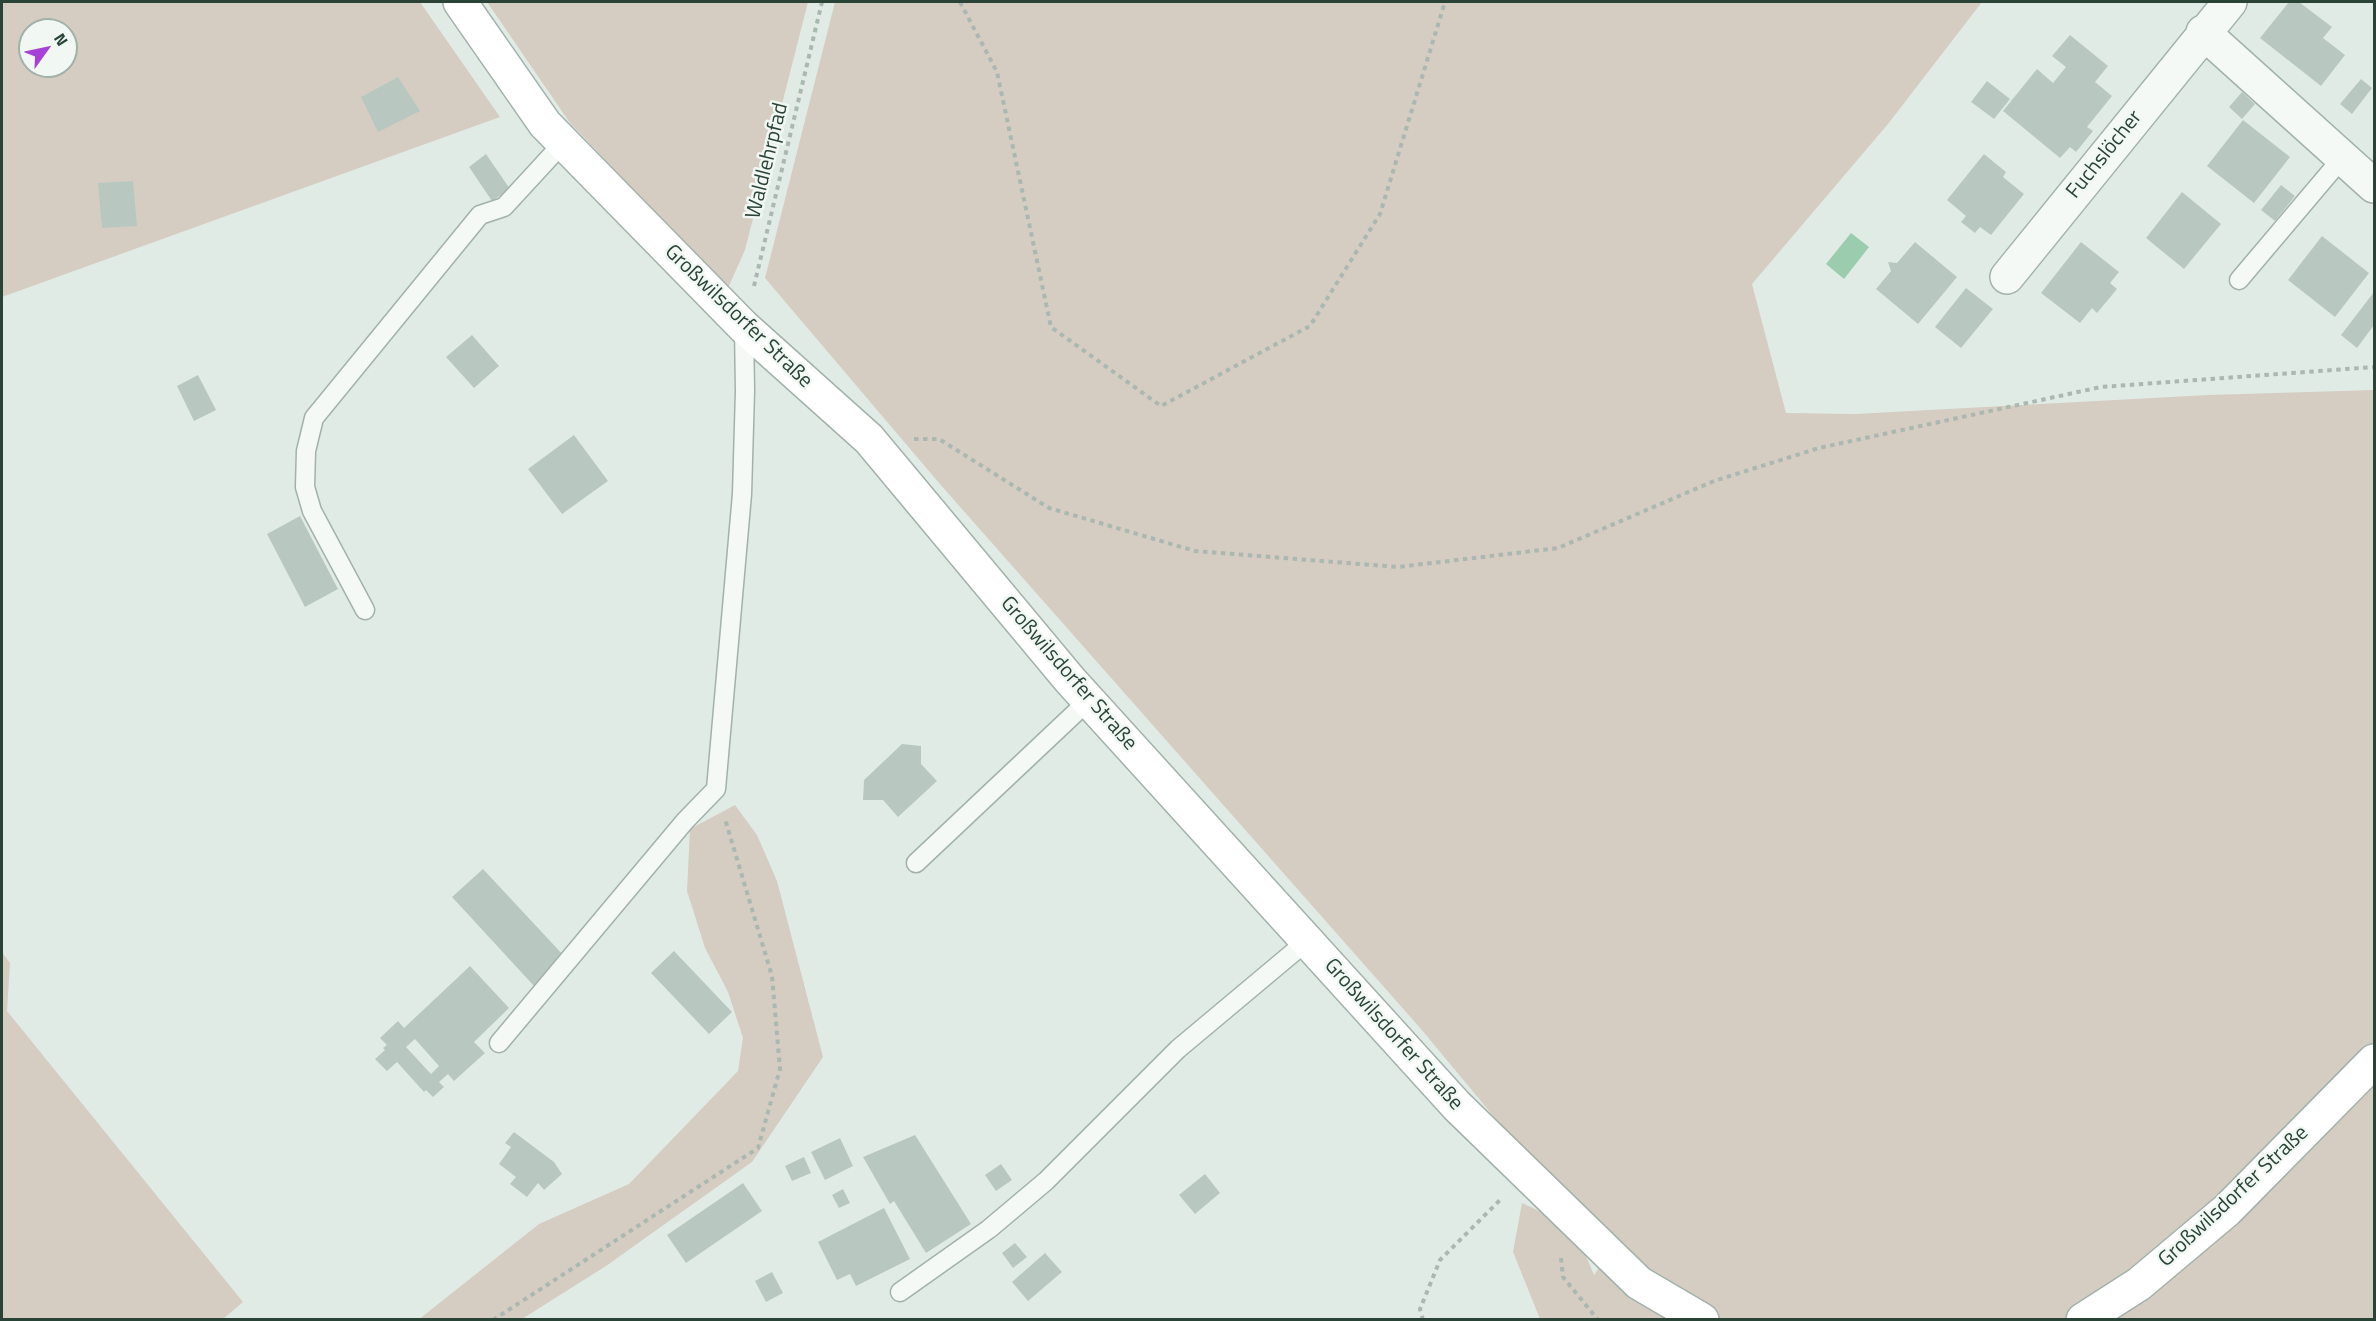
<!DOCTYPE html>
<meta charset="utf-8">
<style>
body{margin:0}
#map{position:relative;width:2376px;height:1321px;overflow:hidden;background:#e1ebe6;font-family:"Titillium Web",sans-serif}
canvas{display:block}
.frame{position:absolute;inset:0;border:3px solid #294336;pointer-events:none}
.north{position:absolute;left:18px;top:18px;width:60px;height:60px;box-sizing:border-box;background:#f1f8f4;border:2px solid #a1b0a8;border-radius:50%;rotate:57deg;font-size:16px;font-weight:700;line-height:24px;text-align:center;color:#294336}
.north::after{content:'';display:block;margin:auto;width:21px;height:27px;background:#a841d5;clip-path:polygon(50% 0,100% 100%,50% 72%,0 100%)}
</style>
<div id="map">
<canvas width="2376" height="1321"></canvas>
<div class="frame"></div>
<div class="north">N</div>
</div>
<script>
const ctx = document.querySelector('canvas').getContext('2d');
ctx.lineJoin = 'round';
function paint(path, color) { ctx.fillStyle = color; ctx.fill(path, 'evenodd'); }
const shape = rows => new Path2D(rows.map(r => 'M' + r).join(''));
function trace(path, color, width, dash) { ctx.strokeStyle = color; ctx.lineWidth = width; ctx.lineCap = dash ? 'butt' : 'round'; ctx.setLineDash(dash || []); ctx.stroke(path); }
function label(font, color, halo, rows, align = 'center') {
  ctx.font = font + ' "Titillium Web",sans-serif'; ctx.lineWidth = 5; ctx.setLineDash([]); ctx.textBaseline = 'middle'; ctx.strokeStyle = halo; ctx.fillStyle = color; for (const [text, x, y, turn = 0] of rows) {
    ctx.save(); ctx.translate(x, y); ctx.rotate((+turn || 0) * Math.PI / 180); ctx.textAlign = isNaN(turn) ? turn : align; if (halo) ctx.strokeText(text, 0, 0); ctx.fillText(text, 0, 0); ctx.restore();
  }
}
const green = shape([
 [2,2,420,2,500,117,2,297],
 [30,30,66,30,66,66,30,66],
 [487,2,808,2,745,250,728,288,570,123],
 [835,2,1982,2,1888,124,1752,284,1786,413,1855,414,2208,395,2374,390,2374,1319,1540,1319,1513,1252,1522,1203,1574,1227,1594,1275,1608,1254,1421,1029,939,483,765,278],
 [735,805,757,835,777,881,823,1057,752,1162,606,1266,522,1319,418,1320,539,1224,629,1184,738,1071,743,1038,728,992,705,948,687,891,690,829],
 [2,952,10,963,7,1011,243,1302,223,1319,2,1319]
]);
const water = shape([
 [1851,233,1869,247,1844,279,1826,264]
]);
const building = shape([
 [2289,2,2299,2,2332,27,2323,38,2345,55,2321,86,2260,38],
 [2070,35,2108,66,2095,82,2112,96,2087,127,2093,131,2076,152,2070,147,2060,158,2003,111,2037,69,2053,83,2066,67,2052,56],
 [398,77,420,111,378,132,361,97],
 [2361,79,2372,88,2352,114,2340,104],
 [1987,81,2010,99,1994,119,1971,102],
 [2242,92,2255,104,2242,119,2229,107],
 [2243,120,2290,157,2254,203,2207,166],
 [486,154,510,189,492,201,469,167],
 [1984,154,2006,172,2003,177,2024,194,1991,235,1980,227,1975,233,1961,222,1966,216,1947,200],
 [133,181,137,226,102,228,98,183],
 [2281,185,2295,196,2275,221,2261,210],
 [2182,192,2221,224,2184,269,2146,238],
 [2322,236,2369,273,2335,317,2288,280],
 [1915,242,1957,277,1918,324,1876,289,1891,271,1888,262,1897,263],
 [2081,242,2119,272,2110,283,2117,289,2097,313,2092,308,2080,323,2041,293],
 [1966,288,1993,309,1961,348,1935,327],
 [2374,292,2374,325,2357,348,2341,335],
 [472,335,499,366,474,388,446,357],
 [198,375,216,410,194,421,177,386],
 [574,435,608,481,562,514,528,469],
 [300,516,338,589,305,607,267,534],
 [902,744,921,746,921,764,937,781,898,817,883,800,863,800,864,780],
 [483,869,565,957,534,986,452,897],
 [674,951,732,1012,709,1034,651,973],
 [470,966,509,1008,474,1042,485,1053,454,1081,448,1074,439,1082,444,1087,433,1097,426,1090,424,1092,397,1062,387,1071,375,1059,385,1050,383,1048,387,1045,380,1038,398,1021,404,1028],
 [415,1039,439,1066,431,1074,406,1047],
 [514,1132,554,1162,562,1174,544,1190,538,1183,527,1197,510,1184,516,1177,499,1164,511,1147,505,1143],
 [915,1135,971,1224,926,1253,894,1201,890,1204,863,1157],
 [840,1138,853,1166,825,1180,811,1152],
 [804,1157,811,1173,792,1181,785,1166],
 [1001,1164,1012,1180,996,1191,985,1175],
 [1205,1174,1220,1193,1195,1214,1179,1195],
 [743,1183,762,1211,686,1263,667,1235],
 [843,1189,850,1203,839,1208,832,1195],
 [884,1208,910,1259,856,1286,850,1274,837,1280,818,1242],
 [1015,1243,1027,1257,1013,1268,1002,1253],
 [1045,1253,1062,1272,1028,1301,1012,1282],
 [772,1272,783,1293,766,1302,755,1281]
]);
const path = shape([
 [960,2,997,72,1051,327,1161,406,1310,326,1380,214,1445,2],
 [754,286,822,2],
 [914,439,939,439,1049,508,1195,551,1398,567,1558,548,1714,481,1819,448,2101,387,2374,367],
 [1561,1258,1563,1277,1598,1320],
 [493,1320,758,1148,780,1069,772,976,725,819],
 [1423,1320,1420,1309,1440,1260,1502,1198]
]);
const lane = shape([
 [2239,280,2343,157],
 [365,610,312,511,305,487,306,451,314,418,480,215,504,207,563,143],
 [916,863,1089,700],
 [499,1043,685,821,716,789,742,494,745,391,744,327],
 [900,1292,989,1229,1046,1181,1178,1049,1307,941]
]);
const street = shape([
 [2203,32,2374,186],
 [2007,277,2230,2]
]);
const secondary = shape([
 [460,2,545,124,744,327,869,439,1070,680,1457,1106,1639,1283,1702,1320],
 [2083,1320,2139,1284,2227,1210,2374,1061]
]);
const streetNames = [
 ["Fuchslöcher",2105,155,-51],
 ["Waldlehrpfad",768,161,-76],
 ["Großwilsdorfer Straße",738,317,44],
 ["Großwilsdorfer Straße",1068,674,49],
 ["Großwilsdorfer Straße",1393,1035,48],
 ["Großwilsdorfer Straße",2234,1197,-43]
];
paint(green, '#d5cdc2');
paint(water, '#9bccad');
paint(building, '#b8c8c0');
trace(lane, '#a2b2aa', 21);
trace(street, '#a2b2aa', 36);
trace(secondary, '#a2b2aa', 36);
trace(path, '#abb7b1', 4, [4.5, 4.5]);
trace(lane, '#f4f9f6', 18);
trace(street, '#f4f9f6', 33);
trace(secondary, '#fff', 33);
label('21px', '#294336', '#f1f8f4', streetNames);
</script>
